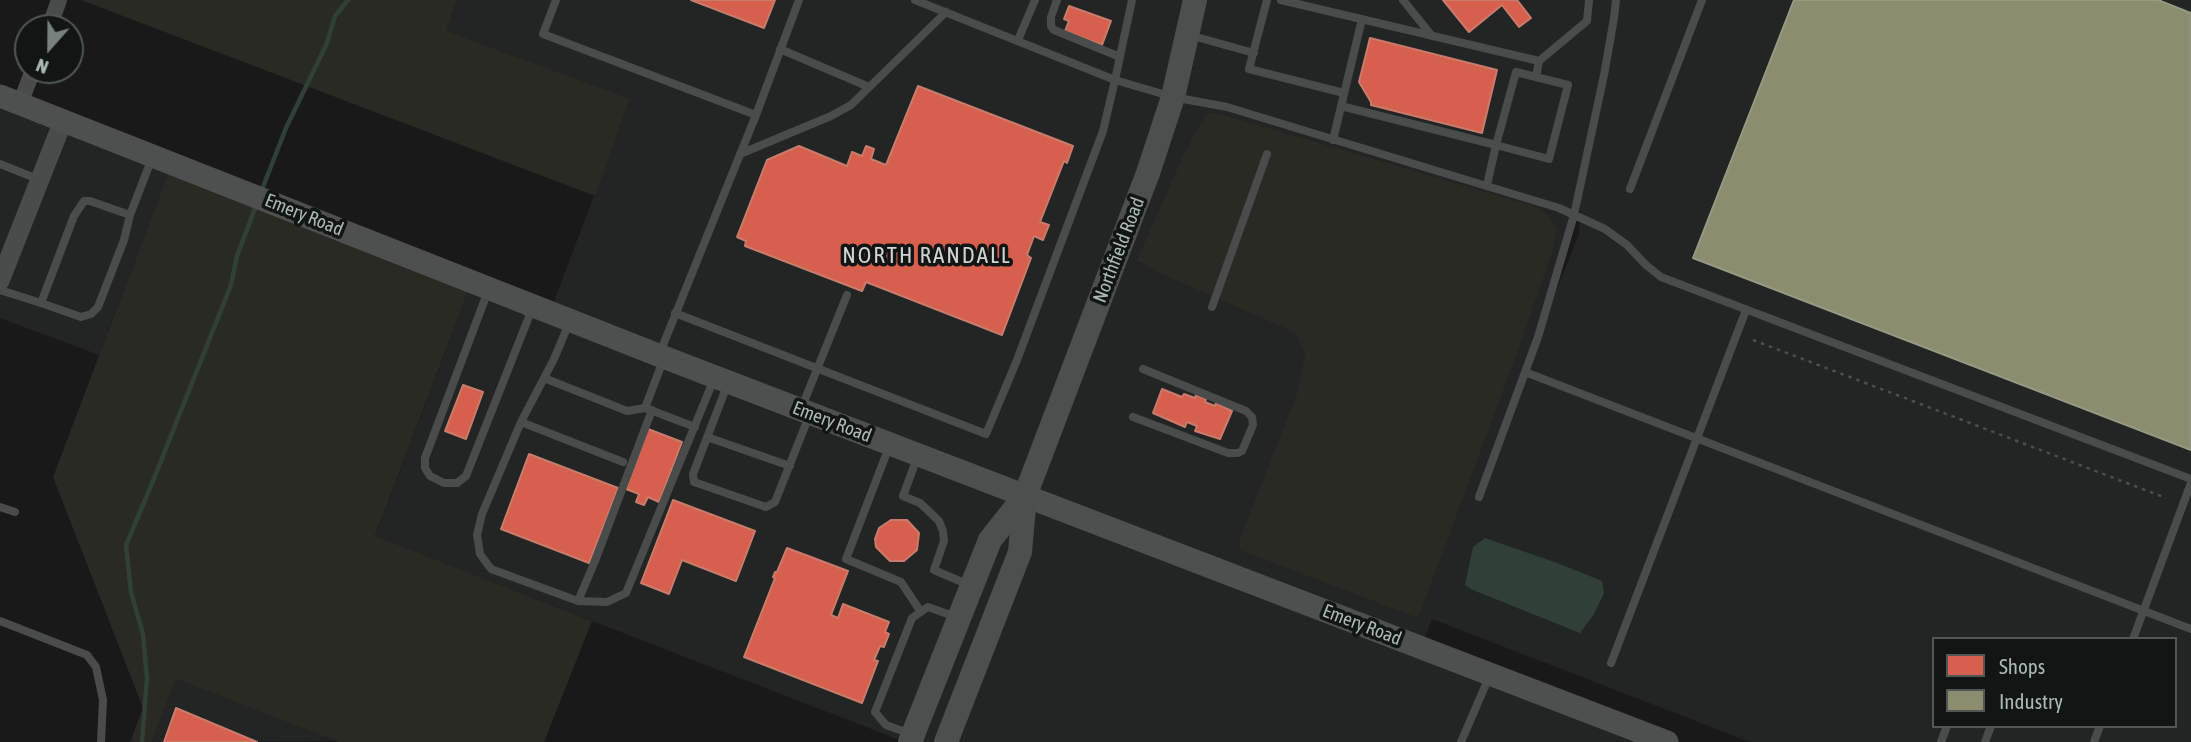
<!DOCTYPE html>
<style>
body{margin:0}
#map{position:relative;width:2191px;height:742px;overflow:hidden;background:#191919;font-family:"Asap Condensed",sans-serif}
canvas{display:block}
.legend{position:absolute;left:1932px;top:637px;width:245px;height:91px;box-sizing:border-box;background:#131515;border:2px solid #505755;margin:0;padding:9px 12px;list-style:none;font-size:21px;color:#abb9b4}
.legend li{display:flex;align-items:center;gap:14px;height:35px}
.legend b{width:35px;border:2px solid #505755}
.north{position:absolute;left:14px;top:14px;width:70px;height:70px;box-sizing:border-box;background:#131515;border:2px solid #505755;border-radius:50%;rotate:201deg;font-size:19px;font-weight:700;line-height:28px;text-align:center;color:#abb9b4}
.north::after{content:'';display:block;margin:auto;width:24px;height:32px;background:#78817e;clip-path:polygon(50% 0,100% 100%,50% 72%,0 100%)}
</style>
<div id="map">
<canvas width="2191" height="742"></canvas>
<ul class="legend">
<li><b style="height:19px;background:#d6604d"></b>Shops</li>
<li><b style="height:19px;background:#8c8c6e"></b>Industry</li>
</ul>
<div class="north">N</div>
</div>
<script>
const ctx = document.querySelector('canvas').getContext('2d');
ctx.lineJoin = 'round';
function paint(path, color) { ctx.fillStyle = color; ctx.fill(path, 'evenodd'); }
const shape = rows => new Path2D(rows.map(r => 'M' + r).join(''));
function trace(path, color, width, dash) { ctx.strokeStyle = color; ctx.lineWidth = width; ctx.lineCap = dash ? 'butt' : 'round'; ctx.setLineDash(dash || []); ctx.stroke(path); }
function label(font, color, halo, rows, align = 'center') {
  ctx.font = font + ' "Asap Condensed",sans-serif'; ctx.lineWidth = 7; ctx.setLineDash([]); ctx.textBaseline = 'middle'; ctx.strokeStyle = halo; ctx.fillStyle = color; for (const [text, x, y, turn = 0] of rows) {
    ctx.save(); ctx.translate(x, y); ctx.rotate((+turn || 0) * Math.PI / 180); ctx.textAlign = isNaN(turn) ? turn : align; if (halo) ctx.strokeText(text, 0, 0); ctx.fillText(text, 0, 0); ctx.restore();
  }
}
const built = shape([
 [457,0,2191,0,2191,742,1750,742,1432,619,1421,647,1667,742,905,742,375,537,472,281,550,312,630,100,447,31],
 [1581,184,1579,234,1540,332],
 [1934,639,2175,639,2175,726,1934,726],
 [0,96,172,163,99,355,0,318],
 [176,679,339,741,152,742]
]);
const green = shape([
 [81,0,457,0,447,31,630,99,595,196],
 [1208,113,1220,114,1540,208,1550,217,1557,229,1552,252,1520,345,1418,618,1240,550,1239,542,1298,391,1305,354,1296,333,1151,269,1137,260,1184,154,1200,124],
 [172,163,472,281,375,536,592,621,544,742,339,742,176,679,152,742,130,742,143,708,53,477]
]);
const water = shape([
 [1485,538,1557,563,1602,581,1604,593,1594,614,1580,633,1473,590,1465,585,1473,547]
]);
const shops = shape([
 [691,0,775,0,764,28,691,0],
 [1443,0,1517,0,1531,18,1519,27,1502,5,1469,32,1443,0],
 [1069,6,1111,21,1102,45,1065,31,1069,21,1064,19,1069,6],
 [1370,38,1497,70,1482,133,1371,105,1371,102,1359,82,1370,38],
 [918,86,1073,146,1067,163,1064,161,1040,222,1049,225,1043,240,1034,236,1027,255,1031,258,1002,335,866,282,862,291,745,246,746,241,737,237,767,160,799,146,847,166,852,152,862,156,866,146,874,149,871,159,886,165,918,86],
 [463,385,483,392,466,439,445,431,463,385],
 [1162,389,1182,397,1184,394,1195,398,1196,395,1206,399,1205,402,1215,406,1216,403,1232,411,1220,439,1195,431,1197,426,1187,422,1185,427,1153,413,1162,389],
 [648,429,682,442,659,502,648,497,644,505,636,502,639,494,626,489,648,429],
 [529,454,618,488,589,563,501,529,529,454],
 [673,500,755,531,736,581,682,560,669,594,641,583,673,500],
 [891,520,907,520,919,533,917,550,904,561,890,561,876,547,875,539,879,528,891,520],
 [787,548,848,571,831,615,838,618,843,604,889,622,885,632,889,634,884,647,880,646,874,660,878,661,862,703,744,657,775,578,773,577,775,572,777,572,787,548],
 [176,708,257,742,164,742,176,708]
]);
const industry = shape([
 [1794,0,2158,0,2191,13,2191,450,1693,258,1794,0]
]);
const stream = shape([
 [261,192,286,128,327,43,335,16,348,0],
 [142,742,147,678,143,634,131,592,126,545,151,486,231,285,237,256,257,203]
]);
const path = shape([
 [1753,340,2166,498]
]);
const service = shape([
 [556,0,543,34,756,115,659,355],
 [1057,0,1051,17,1051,26,1054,30,1120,57],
 [1132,0,1115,80,1173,97,1227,107,1559,208,1605,229,1627,245,1646,265,1661,277,2191,479],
 [1267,0,1249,69,1344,93],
 [1281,0,1539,61,1536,77],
 [1403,0,1432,36],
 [1189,35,1254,53],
 [1018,40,1035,0],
 [780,49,869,87],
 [1539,61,1587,21,1589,0],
 [1516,72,1568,85,1549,159,1496,145,1516,72],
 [1341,106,1496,145,1487,185],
 [756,115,799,0],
 [1333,140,1362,19],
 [740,154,831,116,851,105,946,12],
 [0,164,40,180],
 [1630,189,1702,0],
 [0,290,41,303,74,216,84,201,90,201,130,215],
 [488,291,425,458,425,468,430,476,444,483,457,483,466,476,532,309],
 [41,303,81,317,91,314,98,307,124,240,130,215,152,158],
 [1212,307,1267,154],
 [675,313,986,434,1017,360,1103,131,1115,80,915,0],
 [570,321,554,359,521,422,482,514,477,535,480,554,491,569,578,601,607,602,626,593,714,379],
 [1525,372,2191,629],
 [544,378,627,411,645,408,695,427],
 [728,383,693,474,694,482,766,507,775,502,809,416],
 [645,408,664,358],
 [801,409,847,295],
 [1133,417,1228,453,1238,453,1242,451,1253,425,1252,417,1246,411,1143,369],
 [521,422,623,462],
 [707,437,790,466],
 [889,447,846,559,901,582,921,612],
 [917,458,903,496,920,503,939,521,943,531,944,541,934,570,969,585],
 [1479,497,1538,337,1574,215,1604,75,1614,18,1616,0],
 [0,507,15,512],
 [578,601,595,561,652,410],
 [0,621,87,655,96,667,103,700,101,742],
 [2133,639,2191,483],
 [1611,663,1746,310],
 [911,734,886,725,875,712,912,618,928,607,956,617],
 [1461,742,1489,677],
 [1941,742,1947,726],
 [1985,742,1991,726],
 [2094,742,2100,726]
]);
const minor = shape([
 [49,28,59,0],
 [20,104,33,70]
]);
const tertiary = shape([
 [0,281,63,121]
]);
const secondary = shape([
 [0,96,658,355,1667,742]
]);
const primary = shape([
 [910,742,990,540,1025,496],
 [946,742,1020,552,1025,496,1148,173,1173,97,1195,0]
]);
const streetNames = [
 ["Emery Road",304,215,22],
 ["Northfield Road",1119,250,-69],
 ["Emery Road",832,422,21],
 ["Emery Road",1362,625,21]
];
const quarterNames = [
 ["NORTH RANDALL",927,256]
];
paint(built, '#232525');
paint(green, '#292a23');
paint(water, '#314037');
paint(shops, '#d6604d');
trace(shops, '#c97b6c', 2);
paint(industry, '#8c8c6e');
trace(industry, '#959a83', 2);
trace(stream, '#314037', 4.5);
trace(path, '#4a4f4d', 2.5, [3.5, 5]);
trace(service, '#494c4b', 8);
trace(minor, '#494c4b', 16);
trace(tertiary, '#494c4b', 19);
trace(secondary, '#4d504f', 23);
trace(primary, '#4b4f4d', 24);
label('19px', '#abb9b4', '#131515', streetNames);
ctx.letterSpacing = '2px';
label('23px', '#ccd5d2', '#131515', quarterNames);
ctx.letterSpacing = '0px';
</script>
